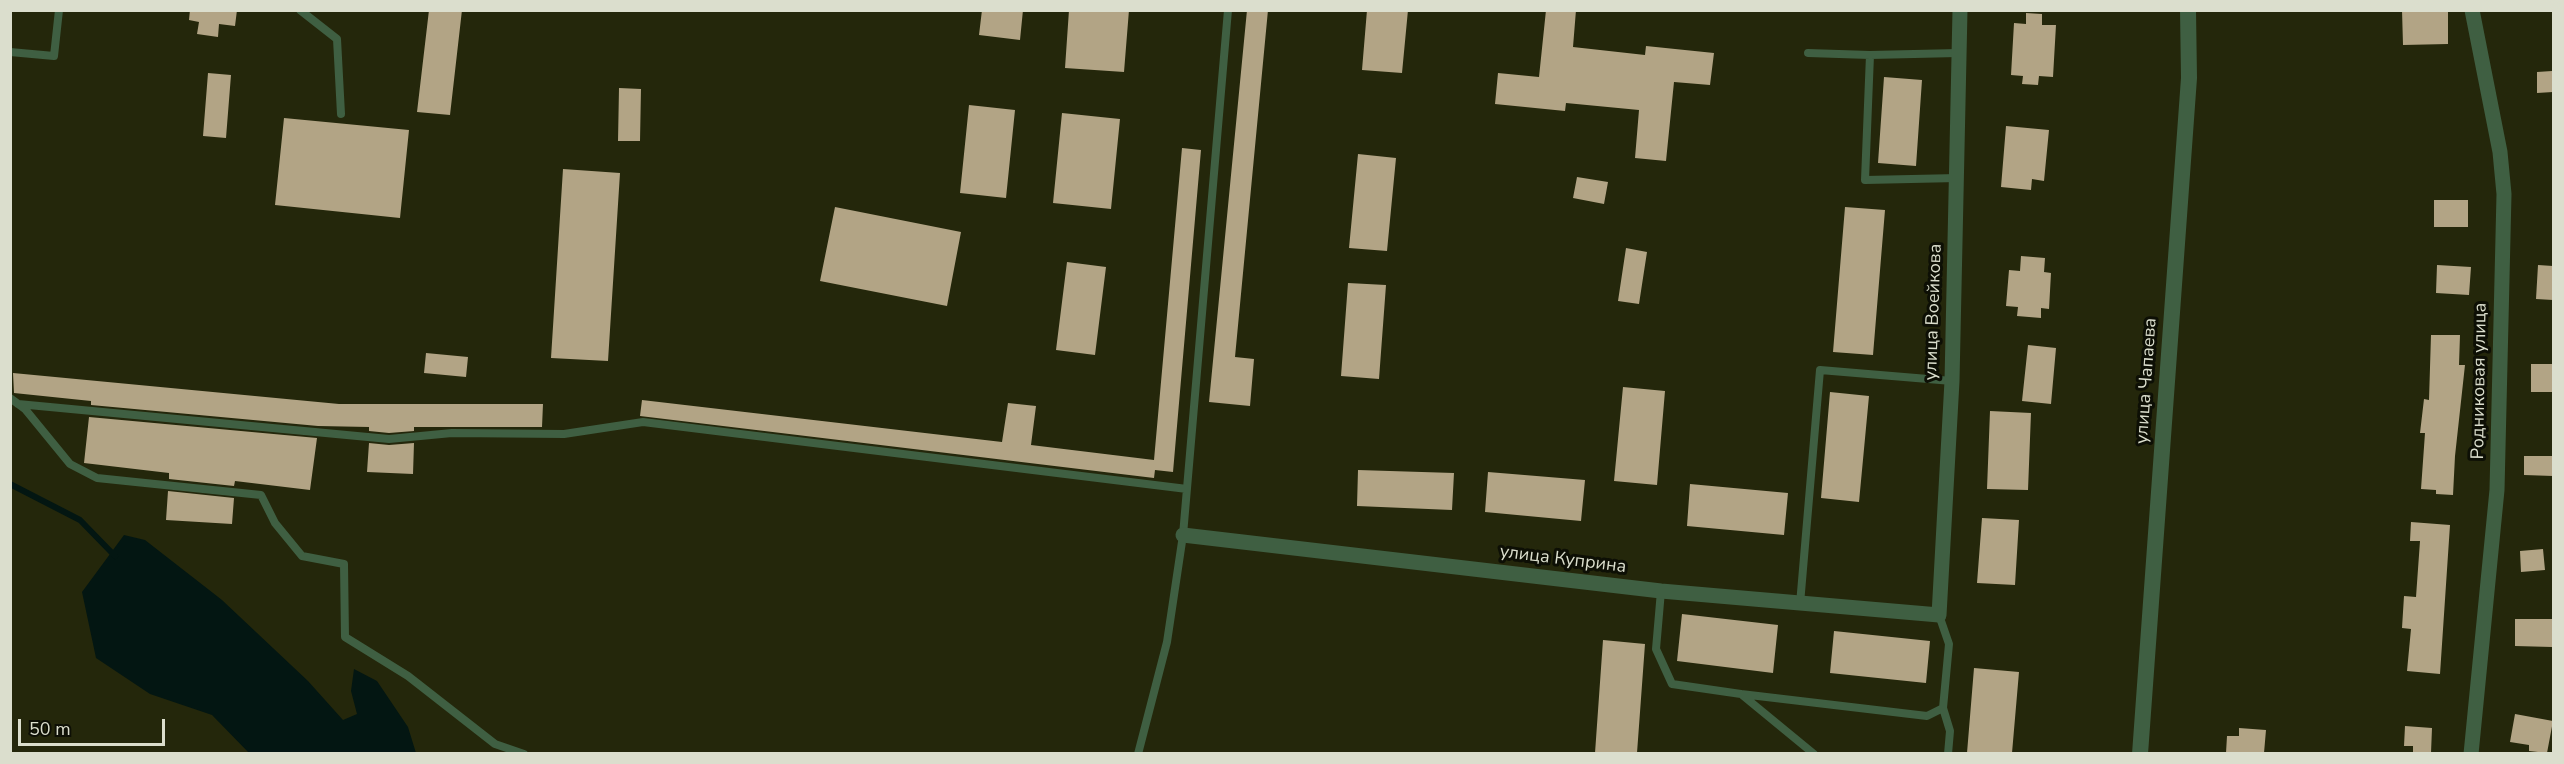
<!DOCTYPE html>
<meta charset="utf-8">
<style>
body{margin:0}
#map{position:relative;width:2564px;height:764px;overflow:hidden;background:#24270b;font-family:"Nunito Sans",sans-serif}
canvas{display:block}
.frame{position:absolute;inset:0;border:12px solid #dbdecd;pointer-events:none}
.scale{position:absolute;left:18px;top:719px;width:147px;height:27px;box-sizing:border-box;border:3px solid #dbdecd;border-top:0;padding-left:8px;font-size:18px;line-height:21px;white-space:nowrap;color:#dbdecd;-webkit-text-stroke:4px #0d0f05;paint-order:stroke}
</style>
<div id="map">
<canvas width="2564" height="764"></canvas>
<div class="frame"></div>
<div class="scale">50 m</div>
</div>
<script>
const ctx = document.querySelector('canvas').getContext('2d');
ctx.lineJoin = 'round';
function paint(path, color) { ctx.fillStyle = color; ctx.fill(path, 'evenodd'); }
const shape = rows => new Path2D(rows.map(r => 'M' + r).join(''));
function trace(path, color, width, dash) { ctx.strokeStyle = color; ctx.lineWidth = width; ctx.lineCap = dash ? 'butt' : 'round'; ctx.setLineDash(dash || []); ctx.stroke(path); }
function label(font, color, halo, rows, align = 'center') {
  ctx.font = font + ' "Nunito Sans",sans-serif'; ctx.lineWidth = 6; ctx.setLineDash([]); ctx.textBaseline = 'middle'; ctx.strokeStyle = halo; ctx.fillStyle = color; for (const [text, x, y, turn = 0] of rows) {
    ctx.save(); ctx.translate(x, y); ctx.rotate((+turn || 0) * Math.PI / 180); ctx.textAlign = isNaN(turn) ? turn : align; if (halo) ctx.strokeText(text, 0, 0); ctx.fillText(text, 0, 0); ctx.restore();
  }
}
const water = shape([
 [124,535,145,540,222,600,308,681,343,720,357,714,351,691,354,669,377,681,408,727,416,753,249,753,212,715,150,694,96,658,82,592]
]);
const stream = shape([
 [10,484,80,520,115,556]
]);
const building = shape([
 [190,10,237,10,235,26,219,24,218,37,197,34,199,22,189,20],
 [429,10,462,10,450,115,417,112],
 [982,10,1023,10,1020,40,979,35],
 [1069,10,1129,10,1124,72,1065,68],
 [1247,10,1268,10,1235,357,1254,359,1250,406,1209,402],
 [1367,10,1408,10,1402,73,1362,70],
 [1546,10,1576,10,1573,47,1645,55,1646,46,1714,53,1710,85,1674,82,1666,161,1635,158,1639,110,1566,103,1565,111,1495,104,1498,73,1539,77],
 [2402,10,2448,10,2448,44,2403,45],
 [2026,13,2042,14,2042,25,2056,25,2053,77,2039,76,2038,85,2022,84,2023,76,2011,75,2014,23,2026,24],
 [2552,71,2553,92,2537,93,2537,72],
 [208,73,231,75,226,138,203,136],
 [1884,77,1922,80,1916,166,1878,163],
 [619,88,641,89,640,141,618,141],
 [969,105,1015,110,1006,198,960,193],
 [1062,113,1120,119,1111,209,1053,203],
 [284,118,409,130,400,218,275,205],
 [2006,126,2049,130,2044,181,2032,179,2031,190,2001,187],
 [1182,148,1201,150,1173,472,1155,470,1154,478,640,416,642,400,1002,442,1008,403,1036,406,1031,445,1154,460],
 [1358,154,1396,158,1387,251,1349,248],
 [563,169,620,173,608,361,551,358],
 [1577,177,1608,182,1604,204,1573,198],
 [2434,200,2468,200,2468,227,2434,227],
 [835,207,961,232,947,306,820,281],
 [1845,207,1885,210,1873,355,1833,352],
 [1626,248,1647,252,1639,304,1618,301],
 [2021,256,2045,258,2044,272,2051,273,2049,309,2041,308,2041,318,2017,316,2018,307,2006,306,2009,270,2020,271],
 [1067,262,1106,267,1095,355,1056,350],
 [2437,265,2471,267,2469,295,2436,293],
 [2538,265,2553,266,2553,300,2536,299],
 [1348,283,1386,285,1379,379,1341,376],
 [2431,335,2460,335,2459,365,2465,365,2455,456,2453,495,2436,494,2436,490,2421,489,2425,433,2420,433,2424,399,2429,400],
 [2028,345,2056,348,2051,404,2022,401],
 [426,353,468,357,466,377,424,373],
 [2531,364,2553,364,2553,392,2531,392],
 [13,373,339,404,543,404,542,427,414,427,414,431,389,433,369,431,369,427,318,426,91,405,91,401,14,393],
 [1623,387,1665,391,1657,485,1614,481],
 [1830,392,1869,396,1859,502,1821,498],
 [1990,411,2031,413,2028,490,1987,489],
 [89,417,317,438,310,490,235,481,234,486,169,479,169,473,84,463],
 [369,443,389,445,414,443,413,474,367,472],
 [2524,456,2553,456,2553,476,2524,475],
 [1358,470,1454,473,1452,510,1357,506],
 [1488,472,1585,480,1581,521,1485,512],
 [1690,484,1788,493,1784,535,1687,526],
 [168,491,234,498,232,524,166,520],
 [1982,518,2019,520,2015,585,1977,583],
 [2411,522,2450,525,2440,674,2407,671,2411,629,2402,628,2404,596,2416,597,2420,541,2410,541],
 [2543,549,2545,570,2521,572,2520,551],
 [1682,614,1778,625,1773,673,1677,661],
 [2515,619,2552,619,2552,647,2515,646],
 [1834,631,1930,641,1926,683,1830,673],
 [1603,640,1645,644,1637,753,1595,753],
 [1974,668,2019,672,2012,753,1967,753],
 [2515,714,2553,721,2547,753,2529,751,2529,745,2510,742],
 [2405,726,2432,728,2431,753,2413,753,2413,746,2404,746],
 [2239,728,2266,730,2264,753,2226,753,2227,736,2239,736]
]);
const service = shape([
 [300,10,337,39,341,114],
 [10,52,54,56,59,10],
 [1808,53,1870,55],
 [1958,178,1865,180,1870,55,1958,53],
 [10,398,25,409,70,464,97,478,261,495,275,523,302,556,344,564,345,637,408,676,495,744,524,754],
 [18,404,389,439,452,433,564,434,643,422,1187,489],
 [1661,591,1656,649,1672,684,1741,694],
 [1800,604,1820,370,1952,381],
 [1939,615,1949,644,1943,708,1950,731,1948,754],
 [1138,754,1167,642,1183,535,1228,10],
 [1814,754,1741,694,1927,716,1943,708]
]);
const minor = shape([
 [1183,535,1661,591,1939,615,1952,381,1960,10],
 [2471,754,2497,490,2504,194,2500,152,2472,10]
]);
const tertiary = shape([
 [2140,754,2189,78,2188,10]
]);
const streetNames = [
 ["улица Воейкова",1934,312,-88],
 ["улица Чапаева",2147,381,-86],
 ["Родниковая улица",2480,381,-89],
 ["улица Куприна",1563,560,7]
];
paint(water, '#031612');
trace(stream, '#031612', 6);
paint(building, '#b2a485');
trace(service, '#3f5f42', 8);
trace(minor, '#3f5f42', 15);
trace(tertiary, '#3f5f42', 16);
label('18px', '#dbdecd', '#0d0f05', streetNames);
</script>
